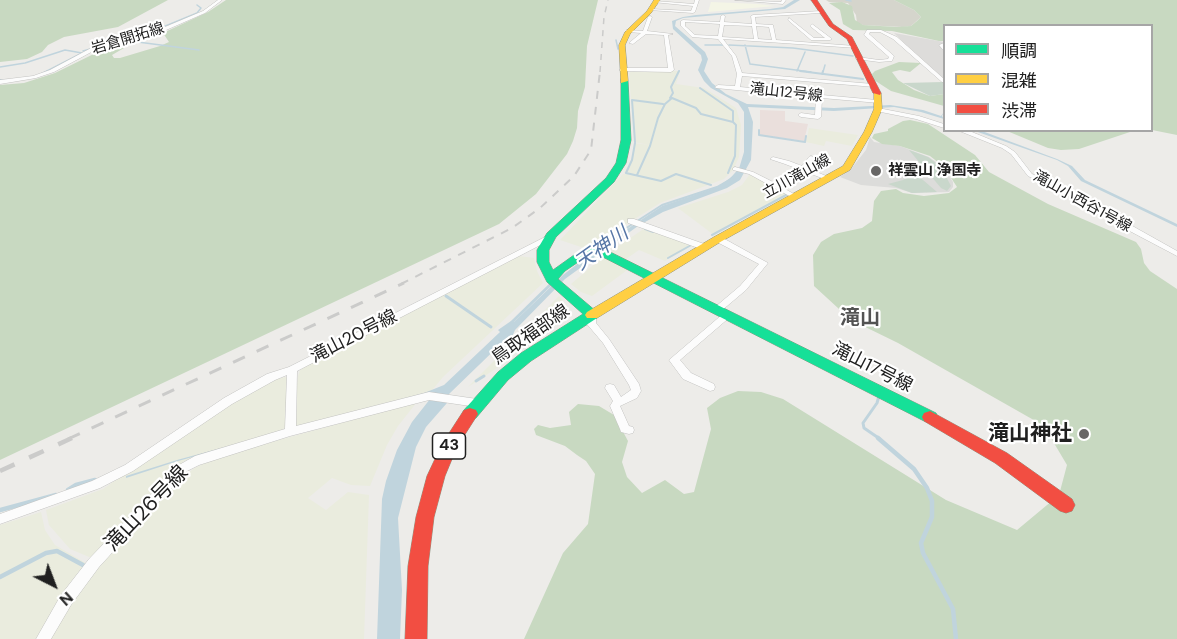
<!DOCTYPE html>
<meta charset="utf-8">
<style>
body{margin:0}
#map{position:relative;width:1177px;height:639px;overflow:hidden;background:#edece9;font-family:"DM Sans","Noto Sans JP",sans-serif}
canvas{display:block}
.legend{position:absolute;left:943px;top:24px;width:210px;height:108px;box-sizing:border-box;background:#fff;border:2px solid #a6a6a6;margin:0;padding:8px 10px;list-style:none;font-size:18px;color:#202020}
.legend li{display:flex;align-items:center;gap:12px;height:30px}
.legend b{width:30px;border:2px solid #a6a6a6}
.north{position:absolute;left:24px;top:555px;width:60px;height:60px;-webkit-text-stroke:4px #fff;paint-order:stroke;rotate:138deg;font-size:16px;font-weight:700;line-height:24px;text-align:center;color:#202020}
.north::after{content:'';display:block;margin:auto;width:21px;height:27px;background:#202020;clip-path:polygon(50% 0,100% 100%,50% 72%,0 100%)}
</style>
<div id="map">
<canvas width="1177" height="639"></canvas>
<ul class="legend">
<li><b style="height:8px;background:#16e098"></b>順調</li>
<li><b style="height:8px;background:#ffcf43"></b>混雑</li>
<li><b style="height:8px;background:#f24e42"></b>渋滞</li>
</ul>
<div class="north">N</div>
</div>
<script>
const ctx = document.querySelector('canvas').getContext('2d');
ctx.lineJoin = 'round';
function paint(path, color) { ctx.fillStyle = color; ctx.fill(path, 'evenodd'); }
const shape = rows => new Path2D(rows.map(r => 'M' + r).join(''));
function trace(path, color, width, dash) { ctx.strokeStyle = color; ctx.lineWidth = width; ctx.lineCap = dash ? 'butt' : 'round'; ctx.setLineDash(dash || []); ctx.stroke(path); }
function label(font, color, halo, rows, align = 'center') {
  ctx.font = font + ' "DM Sans","Noto Sans JP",sans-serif'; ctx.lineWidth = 4.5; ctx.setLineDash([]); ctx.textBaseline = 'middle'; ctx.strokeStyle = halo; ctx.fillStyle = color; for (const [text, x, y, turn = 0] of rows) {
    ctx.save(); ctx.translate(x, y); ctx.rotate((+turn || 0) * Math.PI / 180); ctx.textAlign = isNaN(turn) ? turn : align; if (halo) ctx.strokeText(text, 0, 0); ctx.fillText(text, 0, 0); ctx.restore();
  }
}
const residential = shape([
 [894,33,944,42,944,82]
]);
const commercial = shape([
 [760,110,785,111,785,121,808,124,804,141,760,135]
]);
const education = shape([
 [711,2,758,4,775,6,708,12]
]);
const religious = shape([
 [870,137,874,142,900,146,929,157,943,167,953,182,953,187,949,192,912,193,896,188,861,185,840,177,851,169,866,150]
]);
const construction = shape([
 [826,0,894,0,914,10,921,17,911,26,903,27,863,25,857,23,856,15,848,3,829,2]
]);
const farmland = shape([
 [632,71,680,71,676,84,704,88,736,108,741,125,739,157,733,170,724,179,660,203,587,249,560,240,623,174,627,174,624,173,632,158,634,143,649,145,634,142,629,73],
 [809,128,858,135,852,146,826,141,824,146,806,142],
 [750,174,789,195,714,235,678,208,728,192,742,185],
 [645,228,695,244,665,261,639,250,623,261,608,253],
 [519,256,534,258,537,271,543,283,443,377,429,394,297,429,293,425,298,376,300,370,308,364],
 [604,256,630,268,592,296,581,292,571,284],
 [559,296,566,305,564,307,565,312,556,323,523,344,503,364,468,387],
 [285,377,290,379,286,426,279,434,183,462,94,559,70,549,49,525,46,510,103,489,217,410,276,379],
 [417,402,398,426,387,445,370,486,351,485,332,478,308,498,326,510,348,492,369,495,364,639,49,639,64,612,97,568,173,486,193,469,214,458],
 [41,512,45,530,55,545,89,565,37,639,0,639,0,525]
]);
const forest = shape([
 [0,0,168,0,118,27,64,37,48,45,42,52,27,59,0,62],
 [226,0,598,0,587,46,585,87,578,111,577,128,573,141,567,154,536,194,499,224,0,460,0,85,24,83,55,73,110,46,124,45,124,48,112,55,114,58,120,58,160,46,169,42,163,33,208,12],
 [894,0,1177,0,1177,135,1152,130,1152,26,944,26,944,41,939,41,892,31,853,30,843,24,840,10,829,3,842,2,852,6,855,20,863,25,897,27,911,26,917,21,921,17,914,10],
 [899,62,921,63,910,72,900,70,892,72,898,80,914,90,930,96,944,94,944,106,891,91,874,80,872,74,875,71],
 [910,120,928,124,975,155,989,172,1048,204,1136,242,1141,249,1144,263,1150,271,1177,289,1177,639,524,639,563,553,588,524,595,474,586,461,577,455,565,446,536,435,534,429,538,425,550,428,571,425,569,412,578,404,599,406,614,415,628,441,622,462,627,477,642,493,665,480,684,494,694,492,711,429,707,408,720,398,738,391,761,392,783,399,946,500,1017,530,1059,495,1067,465,1048,433,1039,423,898,343,851,320,814,286,813,255,821,242,834,234,862,228,872,221,874,201,881,191,896,189,903,193,924,196,949,193,957,187,944,167,930,156,900,146,882,144,872,138,874,134,888,131,888,129,903,121],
 [1007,131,1133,131,1079,149,1061,150,1048,148]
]);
const cemetery = shape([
 [943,82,944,94,930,96,903,83],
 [909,150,928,157,941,167,951,186,947,191,941,188],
 [913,174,916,174,937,192,912,193,888,184,903,180]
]);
const water = shape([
 [794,0,800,0,785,9,683,18,676,21,675,26,705,52,708,59,704,71,712,83,726,94,747,104,834,108,890,105,923,110,941,116,944,112,942,116,944,119,921,112,894,107,834,111,748,107,753,122,751,160,740,180,727,188,663,212,638,226,565,279,515,330,512,337,509,336,449,394,447,403,426,427,416,447,398,518,402,590,400,639,377,639,382,499,386,481,397,450,412,422,434,394,427,393,178,461,126,478,126,476,177,460,424,393,444,385,500,332,498,330,511,321,514,322,563,275,594,251,662,206,718,187,738,172,744,152,744,112,738,103,711,88,704,81,698,70,702,60,701,55,673,29,672,21,683,17,696,15,770,9,783,7],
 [975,131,982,131,1057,159,1072,166,1085,180,1177,224,1177,227,1081,181,1068,166,1057,160]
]);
const streamFar3 = shape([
 [846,0,851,1],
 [146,34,197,13,201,8,197,5],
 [616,40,618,49],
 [130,41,199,50],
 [705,45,724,45],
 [729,45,793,48,853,56],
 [745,45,750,64,811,72],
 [83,51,119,41],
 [0,67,25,63,65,50,82,53],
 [797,71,805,52],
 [45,72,82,53],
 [823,72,825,65]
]);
const streamFar2 = shape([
 [800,71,863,79],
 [41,74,48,71],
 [822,74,823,71],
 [0,80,8,80],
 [700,88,733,111,733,122,736,125,735,156,728,173],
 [670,98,673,93,671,87,679,71],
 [759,130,759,135,805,142,806,136],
 [635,142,632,100,663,104],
 [635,143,632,160,626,173,661,181,676,174,711,185],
 [637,175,650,146,658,118,665,104,672,98,696,108,701,114,733,122],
 [645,229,653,232],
 [712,235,788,194,785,193],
 [597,247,662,205,717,187,731,179,738,171],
 [668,258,693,244]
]);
const streamFar1 = shape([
 [446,296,491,327],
 [512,322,552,283],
 [476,381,484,376],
 [879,396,877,403,863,423,864,428,880,439]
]);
const stream = shape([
 [878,438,914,469,927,488,932,501,932,517,921,543,923,553,953,609,956,639],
 [68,490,76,485,95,480],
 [0,510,56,495],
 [0,577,46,553,57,551,83,565]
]);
const street = shape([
 [218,0,222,0,205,13,157,34,97,49,54,72,36,78,0,84,0,80,33,76,50,70,93,47,153,32,203,11,218,0],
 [695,0,699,0,695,12,693,13,649,10,651,9,691,11,693,6,653,2,655,1,694,4,695,0],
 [735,0,781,2,782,0,786,0,783,4,735,0],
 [821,11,820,13,755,17,756,24,773,25,776,40,855,46,857,48,723,39,736,56,742,73,873,84,875,85,875,87,742,76,740,87,816,94,819,91,821,92,822,95,877,100,880,102,879,103,822,98,821,117,818,119,801,117,798,115,801,113,815,115,816,98,716,88,715,87,718,85,735,86,737,74,732,56,718,39,692,37,681,26,681,21,683,20,720,22,721,16,723,15,725,16,724,22,752,24,751,16,753,15,821,11],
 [685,22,720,24,718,36,695,35,685,26,685,22],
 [724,25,752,26,754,39,722,37,724,25],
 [756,26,769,27,772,40,758,39,756,26],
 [650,16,652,17,647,31,673,34,668,35,674,70,671,72,620,71,620,69,622,68,668,68,664,35,646,34,633,44,629,43,641,33,628,32,626,30,643,31,648,17,650,16],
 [789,18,814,38,825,38,810,26,812,24,832,39,830,40,811,40,788,20,789,18],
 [867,30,881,30,897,37,944,79,944,82,942,82,893,39,880,32,870,32,869,34,894,56,892,61,879,62,856,59,856,58,858,57,879,60,888,59,889,57,864,35,867,30],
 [944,43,944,51,939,45,944,43],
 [878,108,919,116,944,124,944,128,916,119,876,111,876,109,878,108],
 [957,130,967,130,1006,146,1015,152,1032,174,1098,204,1111,214,1177,251,1177,256,1105,218,1092,208,1028,176,1011,154,1002,148,957,130],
 [811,156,814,158,807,168,831,178,831,180,827,180,785,164,770,159,773,157,789,161,802,166,809,157,811,156],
 [735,167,753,172,773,182,799,197,795,199,793,198,749,174,733,170,733,168,735,167],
 [628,219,634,219,707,245,708,247,704,249,701,249,628,223,628,219],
 [545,237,548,237,552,239,297,371,296,426,429,392,477,399,481,400,482,403,481,406,477,407,429,400,290,436,199,465,187,471,99,567,71,605,51,639,36,639,61,595,89,559,179,465,195,456,285,429,287,375,275,380,232,404,133,471,100,488,0,524,0,514,92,481,125,465,224,398,267,374,289,367,545,237],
 [715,237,721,237,768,263,746,290,720,312,717,313,714,312,713,310,714,308,740,286,759,264,715,241,714,239,715,237],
 [592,312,596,315,596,323,609,339,639,384,641,391,637,398,620,406,629,426,633,427,634,430,633,433,629,434,621,432,620,429,610,406,613,401,605,388,606,385,610,384,614,385,621,397,631,390,629,385,603,343,586,323,588,315,592,312],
 [727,312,730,313,731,315,730,317,680,360,691,373,714,384,715,387,714,390,710,391,683,379,669,360,724,313,727,312]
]);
const fast = shape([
 [621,79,628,81,631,140,626,163,614,182,556,237,549,250,549,262,553,270,588,245,596,245,936,413,938,417,936,421,930,423,924,421,593,252,565,271,558,279,597,312,599,315,597,318,531,361,508,380,476,418,470,420,464,418,462,414,464,410,498,372,521,353,583,314,547,282,537,262,537,250,547,233,606,178,616,163,621,140,621,79]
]);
const slow = shape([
 [654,0,660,0,651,13,630,34,625,45,628,81,621,83,619,45,625,32,647,11,654,0],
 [874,91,881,93,882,109,872,132,850,170,722,241,597,318,587,318,585,315,587,312,714,237,843,166,864,132,874,109,874,91]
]);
const jam = shape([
 [811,0,817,0,833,24,852,37,881,93,880,95,873,93,847,39,829,26,811,0],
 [470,408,476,410,478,414,457,447,445,476,434,517,428,566,427,639,405,639,408,566,416,517,427,476,442,444,464,410,470,408],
 [930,411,1007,453,1072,499,1075,505,1072,511,1066,513,1060,511,995,463,924,421,922,417,924,413,930,411]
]);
const railFar3 = shape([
 [600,72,604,17,608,0]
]);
const railFar2 = shape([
 [401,284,512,228,540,208,574,176,591,150,600,71]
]);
const railFar1 = shape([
 [68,439,404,283]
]);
const rail = shape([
 [0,471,72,438]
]);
const markers = [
 [876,171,6,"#686766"],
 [1084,434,6,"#686766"]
];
const farStreetnames = [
 ["岩倉開拓線",128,39,-17],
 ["滝山12号線",786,93,6],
 ["立川滝山線",797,177,-29],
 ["滝山小西谷1号線",1082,202,29]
];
const farPoinames = [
 ["祥雲山 浄国寺",888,171]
];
const shields = [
 [449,446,33]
];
const shieldNames = [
 ["43",449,446]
];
const streetNames = [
 ["鳥取福部線",531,335,-35],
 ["滝山20号線",354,337,-27],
 ["滝山17号線",872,368,27]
];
const waterNames = [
 ["天神川",602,249,-35]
];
const neighbourhoodNames = [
 ["滝山",860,319]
];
const nearPoinames = [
 ["滝山神社",1072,434]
];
const nearStreetnames = [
 ["滝山26号線",147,509,-46]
];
paint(residential, '#dddcda');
paint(commercial, '#eadfdc');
paint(education, '#f4f5e6');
paint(religious, '#dcdcda');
paint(construction, '#d5d5cc');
paint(farmland, '#eaecde');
paint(forest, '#c8d9c1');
paint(cemetery, '#c9d7cb');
paint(water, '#c0d4dd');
trace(streamFar3, '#c0d4dd', 1.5);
trace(streamFar2, '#c0d4dd', 2);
trace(streamFar1, '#c0d4dd', 3);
trace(stream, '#c0d4dd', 4.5);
trace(street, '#c3c3c1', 1);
trace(fast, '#929583', 1);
trace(slow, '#929583', 1);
trace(jam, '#929583', 1);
paint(street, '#fcfcfc');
paint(fast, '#16e098');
paint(slow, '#ffcf43');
paint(jam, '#f24e42');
trace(railFar3, '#cbcbca', 1.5, [6, 6]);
trace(railFar2, '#cbcbca', 2, [8, 8]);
trace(railFar1, '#cbcbca', 3, [13, 13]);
trace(rail, '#cbcbca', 4.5, [16, 16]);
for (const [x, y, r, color] of markers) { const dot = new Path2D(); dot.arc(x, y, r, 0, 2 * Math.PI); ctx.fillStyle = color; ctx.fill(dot); trace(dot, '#fff', 2); }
label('15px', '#202020', '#fff', farStreetnames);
label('bold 15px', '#202020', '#fff', farPoinames, 'left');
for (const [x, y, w] of shields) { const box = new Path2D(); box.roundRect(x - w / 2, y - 13, w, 26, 4.5); ctx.fillStyle = '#fff'; ctx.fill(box); trace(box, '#202020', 1.5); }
label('bold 16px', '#202020', null, shieldNames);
label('18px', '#202020', '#fff', streetNames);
label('italic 20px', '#5676a6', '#fff', waterNames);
label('bold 20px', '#535353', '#fff', neighbourhoodNames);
label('bold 21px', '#202020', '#fff', nearPoinames, 'right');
label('21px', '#202020', '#fff', nearStreetnames);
</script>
